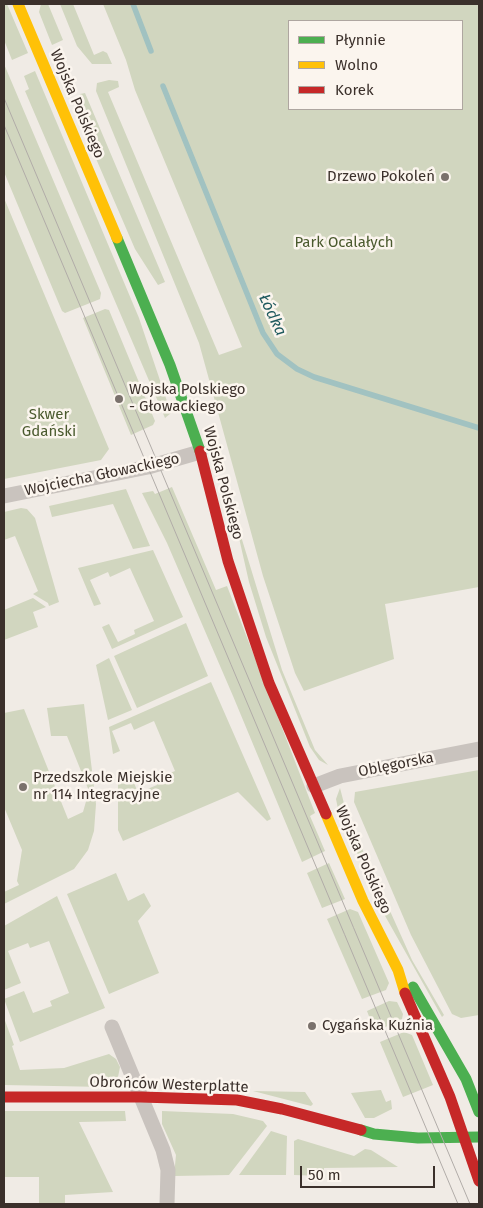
<!DOCTYPE html>
<meta charset="utf-8">
<style>
body{margin:0}
#map{position:relative;width:483px;height:1208px;overflow:hidden;background:#f0ebe5;font-family:"Fira Sans",sans-serif}
canvas{display:block}
.frame{position:absolute;inset:0;border:5px solid #3b302b;pointer-events:none}
.legend{position:absolute;left:288px;top:20px;width:175px;height:90px;box-sizing:border-box;background:#fbf5ee;border:1px solid #aea6a0;margin:0;padding:6px 9px;list-style:none;font-size:15px;color:#3b302b}
.legend li{display:flex;align-items:center;gap:10px;height:25px}
.legend b{width:25px;border:1px solid #aea6a0}
.scale{position:absolute;left:300px;top:1166px;width:135px;height:22px;box-sizing:border-box;border:2px solid #3b302b;border-top:0;padding-left:6px;font-size:15px;line-height:18px;white-space:nowrap;color:#3b302b;-webkit-text-stroke:4px #fbf5ee;paint-order:stroke}
</style>
<div id="map">
<canvas width="483" height="1208"></canvas>
<div class="frame"></div>
<ul class="legend">
<li><b style="height:6px;background:#4caf50"></b>Płynnie</li>
<li><b style="height:6px;background:#ffc107"></b>Wolno</li>
<li><b style="height:6px;background:#c62828"></b>Korek</li>
</ul>
<div class="scale">50 m</div>
</div>
<script>
const ctx = document.querySelector('canvas').getContext('2d');
ctx.lineJoin = 'round';
function paint(path, color) { ctx.fillStyle = color; ctx.fill(path, 'evenodd'); }
const shape = rows => new Path2D(rows.map(r => 'M' + r).join(''));
function trace(path, color, width, dash) { ctx.strokeStyle = color; ctx.lineWidth = width; ctx.lineCap = dash ? 'butt' : 'round'; ctx.setLineDash(dash || []); ctx.stroke(path); }
function label(font, color, halo, rows, align = 'center') {
  ctx.font = font + ' "Fira Sans",sans-serif'; ctx.lineWidth = 5; ctx.setLineDash([]); ctx.textBaseline = 'middle'; ctx.strokeStyle = halo; ctx.fillStyle = color; for (const [text, x, y, turn = 0] of rows) {
    ctx.save(); ctx.translate(x, y); ctx.rotate((+turn || 0) * Math.PI / 180); ctx.textAlign = isNaN(turn) ? turn : align; if (halo) ctx.strokeText(text, 0, 0); ctx.fillText(text, 0, 0); ctx.restore();
  }
}
const green = shape([
 [4,4,7,4,28,53,12,60,4,40],
 [41,4,48,4,63,40,52,45,39,12],
 [60,4,73,4,94,55,103,51,107,53,112,64,92,64,77,46],
 [103,4,479,4,479,587,385,604,394,659,304,691,295,673,263,576,199,343,96,91,97,83,109,80,118,81,119,87,108,92,219,355,242,347,135,90,126,60],
 [289,21,462,21,462,109,289,109],
 [4,64,101,293,100,299,65,313,62,311,4,172],
 [35,71,139,318,171,413,165,418,25,91,29,89,24,76],
 [85,93,165,282,158,285,135,249,75,110,80,94],
 [4,198,109,449,101,460,4,479],
 [105,309,109,310,155,421,153,425,131,435,83,318],
 [172,487,216,590,227,586,315,813,310,816,325,851,302,862,233,696,167,543,142,493,153,491,155,494],
 [126,489,150,546,133,549,113,504,52,517,49,506],
 [232,507,282,670,315,750,328,765,319,760,310,747,266,637,249,582],
 [21,508,27,509,35,518,59,602,49,606,48,603,33,594,38,591,15,536,4,540,4,512],
 [153,550,183,617,112,649,102,627,109,624,118,642,135,634,134,630,154,621,130,568,110,577,108,572,90,580,101,604,94,606,78,568],
 [33,598,46,607,33,612,38,627,4,640,4,610],
 [186,623,208,676,137,708,114,656],
 [109,658,132,710,108,720,96,665],
 [211,682,271,819,267,821,238,792,123,841,118,830,118,780,131,775,138,793,157,785,155,779,175,771,154,721,134,730,131,723,112,731,120,751,113,754,109,727],
 [84,704,96,804,94,831,88,850,74,869,4,904,4,892,19,885,17,881,22,850,4,807,4,713,24,709,68,819,83,812,89,791,67,736,51,736,47,708],
 [479,770,479,1015,461,1018,452,1014,411,935,354,802,355,792],
 [340,788,347,815,412,960,444,1015,442,1017,384,914,338,809,336,799],
 [329,863,345,899,322,908,307,873],
 [116,873,128,901,144,893,151,906,138,921,159,973,109,994,67,894],
 [57,896,105,1008,20,1042,4,999,24,991,33,1013,52,1006,50,1001,69,993,49,941,30,948,28,943,8,951,21,983,4,990,4,926],
 [350,909,358,912,389,983,386,990,362,999,327,919],
 [389,1001,397,1002,403,1014,402,1019,375,1032,367,1011],
 [4,1018,14,1045,12,1046,20,1070,64,1068,109,1054,116,1059,120,1067,118,1077,113,1084,104,1087,4,1085],
 [404,1032,412,1035,433,1085,403,1097,380,1042],
 [381,1090,386,1102,391,1100,392,1109,374,1118,365,1118,351,1093],
 [253,1091,305,1092,313,1104,311,1106],
 [4,1111,125,1111,126,1121,79,1122,113,1192,65,1195,65,1204,39,1204,39,1177,4,1177],
 [162,1111,233,1114,263,1121,267,1126,229,1175,174,1176,176,1155,162,1124],
 [271,1131,287,1136,286,1175,239,1175],
 [298,1139,354,1156,365,1149,371,1150,398,1167,324,1168,324,1176,294,1175,294,1141]
]);
const stream = shape([
 [133,4,151,51],
 [163,86,263,333,277,354,297,369,314,377,479,428]
]);
const street = shape([
 [4,496,148,467,200,452],
 [314,786,340,776,479,749],
 [112,1027,163,1150,168,1170,167,1204]
]);
const fast = shape([
 [117,238,170,365,200,451],
 [413,987,466,1079,479,1112],
 [361,1130,374,1134,418,1138,479,1137]
]);
const slow = shape([
 [18,4,117,238],
 [326,814,363,901,398,970,405,993]
]);
const jam = shape([
 [200,451,228,561,269,683,326,814],
 [405,993,450,1097,479,1181],
 [4,1097,141,1097,237,1100,282,1109,361,1130]
]);
const tram = shape([
 [4,98,470,1204],
 [4,125,458,1204]
]);
const markers = [
 [445,177,5,"#7a716c"],
 [119,399,5,"#7a716c"],
 [23,787,5,"#7a716c"],
 [312,1026,5,"#7a716c"]
];
const streetNames = [
 ["Wojska Polskiego",77,104,67],
 ["Wojciecha Głowackiego",102,475,-12],
 ["Wojska Polskiego",223,483,75],
 ["Oblęgorska",396,765,-11],
 ["Wojska Polskiego",363,860,66],
 ["Obrońców Westerplatte",169,1085,2]
];
const poiNames = [
 ["Drzewo Pokoleń",435,177,"right"],
 ["Wojska Polskiego",129,390],
 ["- Głowackiego",129,407],
 ["Przedszkole Miejskie",33,778],
 ["nr 114 Integracyjne",33,795],
 ["Cygańska Kuźnia",322,1026]
];
const parkNames = [
 ["Park Ocalałych",344,243],
 ["Skwer",49,415],
 ["Gdański",49,432]
];
const waterNames = [
 ["Łódka",272,315,65]
];
paint(green, '#d1d6bf');
trace(stream, '#a1c2c1', 5.5);
trace(street, '#c9c3be', 15);
trace(fast, '#4caf50', 11);
trace(slow, '#ffc107', 11);
trace(jam, '#c62828', 11);
trace(tram, '#b1aca8', 1);
for (const [x, y, r, color] of markers) { const dot = new Path2D(); dot.arc(x, y, r, 0, 2 * Math.PI); ctx.fillStyle = color; ctx.fill(dot); trace(dot, '#fbf5ee', 2); }
label('15px', '#3b302b', '#fbf5ee', streetNames);
label('15px', '#3b302b', '#fbf5ee', poiNames, 'left');
label('15px', '#4a5a2e', '#fbf5ee', parkNames);
label('italic 16px', '#1f5a5e', '#fbf5ee', waterNames);
</script>
